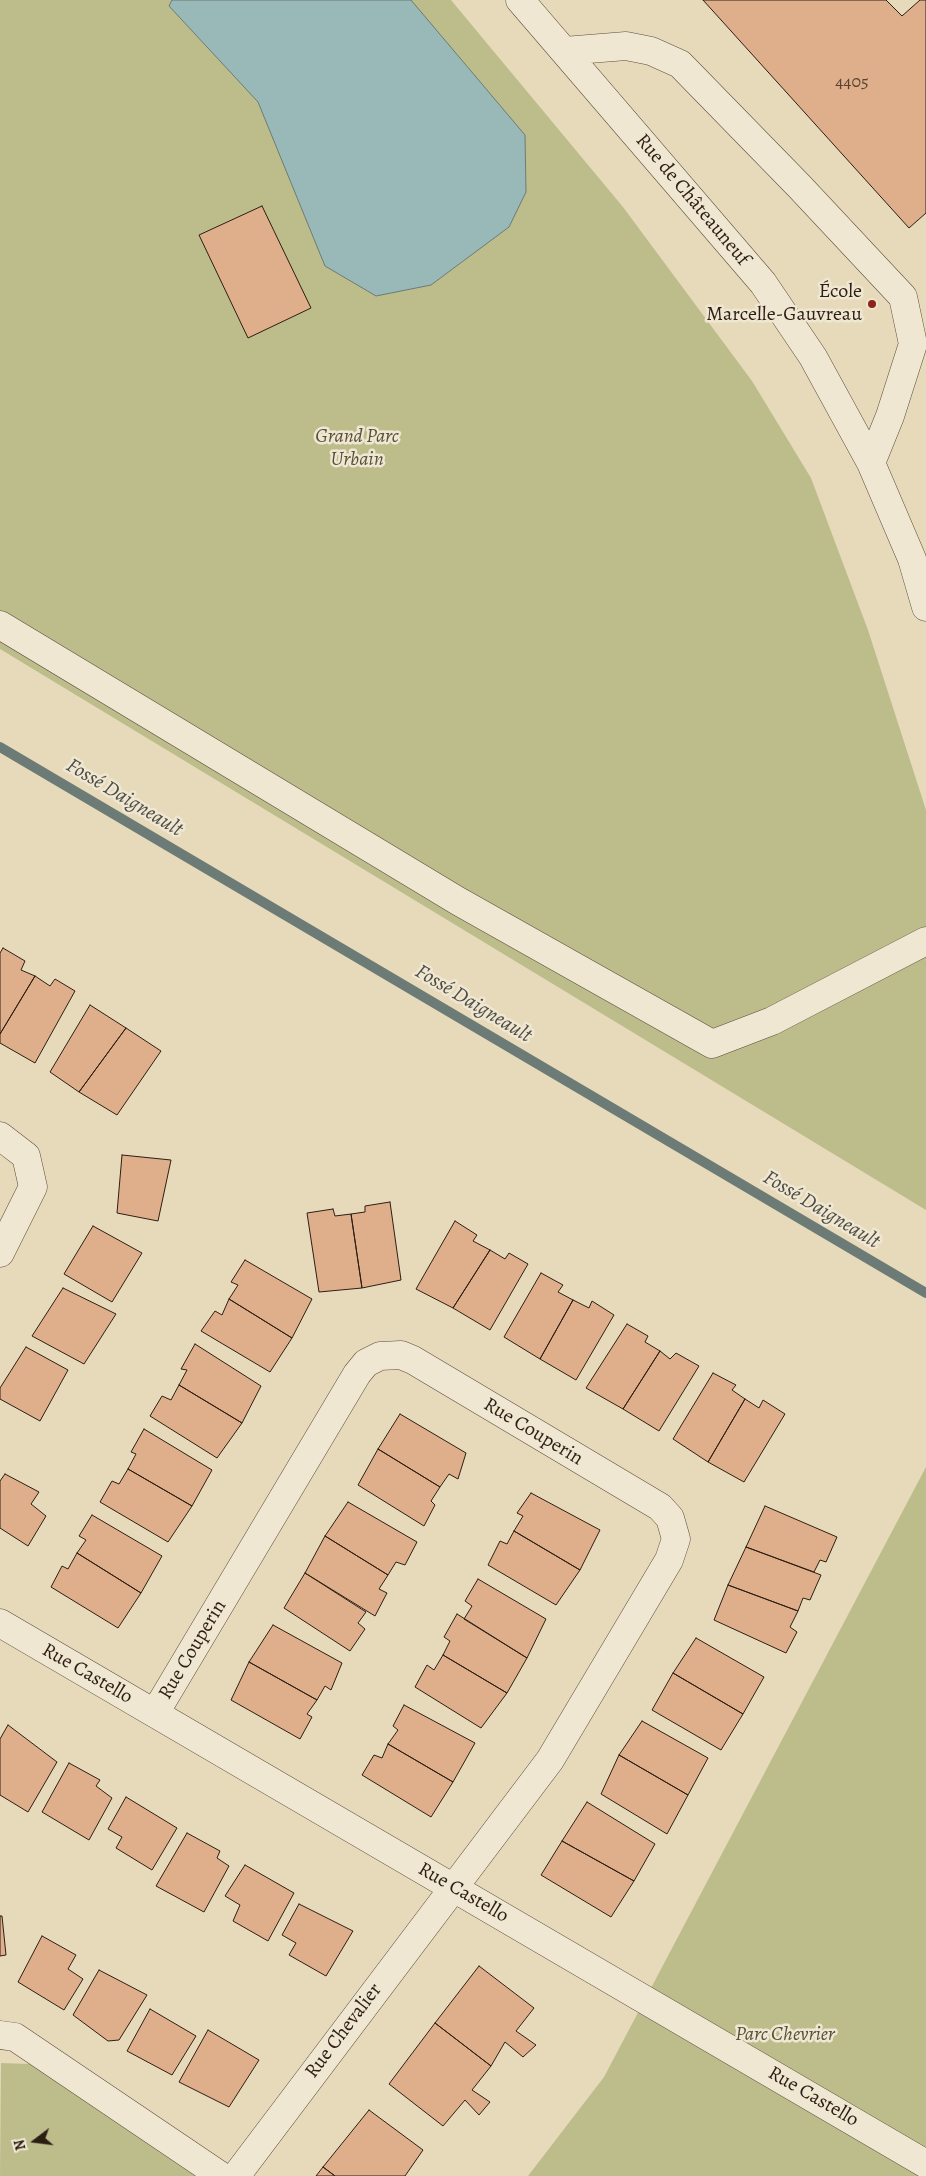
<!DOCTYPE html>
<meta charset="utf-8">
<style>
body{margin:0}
#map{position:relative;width:926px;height:2176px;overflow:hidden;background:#e7daba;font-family:Alegreya,serif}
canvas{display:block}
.north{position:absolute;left:10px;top:2116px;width:50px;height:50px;-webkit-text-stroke:4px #efe7d2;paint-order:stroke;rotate:255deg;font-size:14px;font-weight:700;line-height:20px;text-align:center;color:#2d1e14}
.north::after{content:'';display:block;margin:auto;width:18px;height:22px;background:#2d1e14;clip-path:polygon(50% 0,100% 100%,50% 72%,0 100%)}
</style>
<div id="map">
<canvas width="926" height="2176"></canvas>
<div class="north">N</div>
</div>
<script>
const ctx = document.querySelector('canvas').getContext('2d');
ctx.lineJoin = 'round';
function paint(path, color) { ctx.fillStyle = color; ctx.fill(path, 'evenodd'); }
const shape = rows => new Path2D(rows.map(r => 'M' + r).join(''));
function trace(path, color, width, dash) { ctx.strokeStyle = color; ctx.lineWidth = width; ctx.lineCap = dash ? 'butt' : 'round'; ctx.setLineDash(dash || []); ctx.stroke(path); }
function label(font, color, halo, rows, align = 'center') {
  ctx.font = font + ' Alegreya,serif'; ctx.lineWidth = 5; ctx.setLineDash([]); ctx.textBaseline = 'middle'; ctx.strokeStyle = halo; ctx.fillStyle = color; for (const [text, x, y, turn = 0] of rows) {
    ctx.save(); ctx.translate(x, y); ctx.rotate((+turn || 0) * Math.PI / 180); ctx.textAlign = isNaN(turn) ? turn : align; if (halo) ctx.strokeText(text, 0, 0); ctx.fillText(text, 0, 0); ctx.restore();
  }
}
const green = shape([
 [0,0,451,0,623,207,752,381,811,478,868,630,926,810,926,1210,0,649],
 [926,1467,926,2176,528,2176,604,2077],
 [1,2063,30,2064,205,2176,0,2176]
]);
const water = shape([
 [172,0,411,0,525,135,526,192,509,227,431,285,376,296,325,266,258,102,169,6,172,0]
]);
const stream = shape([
 [0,747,926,1293]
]);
const building = shape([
 [703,0,886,0,902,16,920,0,926,0,926,213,909,228,703,0],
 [262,206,311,308,248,338,199,235,262,206],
 [3,948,25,961,21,970,35,976,0,1034,0,953,3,948],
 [35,976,50,986,55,979,75,991,35,1063,0,1043,0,1034,35,976],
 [90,1005,126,1028,79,1092,50,1072,90,1005],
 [126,1028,161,1051,117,1115,79,1092,126,1028],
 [122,1155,171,1160,158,1221,117,1213,122,1155],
 [390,1202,401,1280,362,1288,351,1214,365,1212,365,1206,390,1202],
 [333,1209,335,1216,351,1214,362,1288,319,1292,307,1213,333,1209],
 [455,1221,477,1235,473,1241,490,1250,453,1308,416,1289,455,1221],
 [93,1226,142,1253,112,1302,64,1274,93,1226],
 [490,1250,505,1259,509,1253,528,1264,490,1330,453,1308,490,1250],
 [245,1260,312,1299,292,1338,229,1299,238,1285,231,1282,245,1260],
 [541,1273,563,1285,558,1292,573,1300,540,1359,504,1337,541,1273],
 [63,1288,116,1314,84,1364,32,1336,63,1288],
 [229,1299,292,1338,270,1372,201,1331,215,1311,222,1315,229,1299],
 [573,1300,589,1308,592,1301,614,1315,576,1380,540,1359,573,1300],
 [627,1324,648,1336,645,1342,660,1351,623,1409,586,1388,627,1324],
 [195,1344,261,1386,242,1423,179,1385,187,1370,181,1369,195,1344],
 [26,1347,68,1370,40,1421,0,1399,0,1388,26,1347],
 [660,1351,670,1359,676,1353,699,1366,659,1431,623,1409,660,1351],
 [713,1373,736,1385,732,1390,745,1399,708,1462,673,1439,713,1373],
 [179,1385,242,1423,217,1458,150,1416,162,1396,171,1400,179,1385],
 [745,1399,759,1408,763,1400,785,1414,744,1482,708,1462,745,1399],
 [400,1414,466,1453,458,1479,449,1474,440,1487,378,1449,400,1414],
 [144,1429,212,1470,192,1506,128,1469,136,1454,131,1452,144,1429],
 [378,1449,440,1487,431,1501,435,1505,424,1526,358,1485,378,1449],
 [128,1469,192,1506,168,1542,100,1502,112,1481,119,1484,128,1469],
 [5,1474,39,1492,31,1504,46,1516,28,1546,0,1528,0,1481,5,1474],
 [531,1493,600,1530,580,1570,514,1531,523,1516,517,1513,531,1493],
 [348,1502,417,1542,405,1565,396,1562,388,1575,325,1536,348,1502],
 [765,1506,837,1537,826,1562,820,1560,814,1572,746,1547,765,1506],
 [92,1515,162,1556,141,1593,77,1553,86,1540,79,1536,92,1515],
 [514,1531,580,1570,556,1605,488,1565,500,1541,507,1544,514,1531],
 [325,1536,388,1575,379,1589,387,1593,375,1616,305,1573,325,1536],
 [746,1547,821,1575,810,1600,803,1598,798,1611,728,1585,746,1547],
 [77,1553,141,1593,118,1628,51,1587,62,1566,68,1569,77,1553],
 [305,1573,366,1612,358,1623,365,1629,350,1651,284,1608,305,1573],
 [478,1579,546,1619,527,1658,464,1619,472,1606,465,1601,478,1579],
 [728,1585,798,1611,790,1627,797,1632,786,1653,714,1620,728,1585],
 [457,1614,527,1658,507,1693,443,1655,450,1641,444,1637,457,1614],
 [273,1625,342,1663,331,1690,325,1686,317,1700,249,1662,273,1625],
 [696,1638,764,1677,743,1714,673,1673,696,1638],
 [443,1655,507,1693,481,1728,415,1687,427,1665,434,1670,443,1655],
 [249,1662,317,1700,307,1714,312,1717,300,1739,231,1700,249,1662],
 [673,1673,743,1714,721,1750,652,1710,673,1673],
 [404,1705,475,1743,453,1782,388,1744,398,1730,393,1726,404,1705],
 [642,1721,708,1758,688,1795,619,1755,642,1721],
 [8,1725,57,1762,28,1812,0,1795,0,1739,8,1725],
 [388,1744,453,1782,431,1817,362,1775,374,1755,382,1758,388,1744],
 [619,1755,688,1795,667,1834,601,1794,619,1755],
 [69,1763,100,1780,96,1786,112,1798,89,1840,42,1812,69,1763],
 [126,1797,177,1828,152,1870,116,1848,122,1837,108,1829,126,1797],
 [587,1802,655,1844,634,1881,562,1841,587,1802],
 [187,1833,220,1851,217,1858,229,1866,204,1912,156,1886,187,1833],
 [562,1841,634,1881,611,1917,541,1875,562,1841],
 [245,1865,294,1893,268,1941,233,1921,240,1905,225,1896,245,1865],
 [299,1904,353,1931,326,1976,289,1955,296,1943,282,1935,299,1904],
 [0,1916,2,1916,6,1955,0,1956,0,1916],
 [42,1936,76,1955,68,1969,83,1979,64,2010,18,1982,42,1936],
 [479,1966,534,2008,516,2031,536,2045,523,2057,505,2042,491,2066,435,2023,479,1966],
 [99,1970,147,1995,119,2040,108,2041,73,2015,99,1970],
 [150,2009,196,2036,172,2075,127,2051,150,2009],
 [435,2023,491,2066,472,2090,490,2102,479,2115,465,2100,443,2126,389,2084,435,2023],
 [208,2030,259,2060,229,2107,179,2082,208,2030],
 [369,2110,423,2150,405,2176,335,2176,323,2167,369,2110],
 [323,2167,335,2176,316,2176,323,2167]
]);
const minor = shape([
 [520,0,763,283,813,357,871,463,912,559,926,607],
 [564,51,626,46,651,51,680,64,800,187,903,297,913,344,890,416,871,463],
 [0,625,458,901,712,1044,772,1021,926,941],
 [0,1136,26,1156,33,1187,0,1253],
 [0,1623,926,2164],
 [155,1713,357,1374,366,1363,380,1356,401,1355,413,1360,660,1507,670,1518,676,1539,669,1560,550,1760,236,2176],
 [0,2035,15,2037,221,2176]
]);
const markers = [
 [872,304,5,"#8f2418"]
];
const numberNames = [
 ["4405",852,83]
];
const streetNames = [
 ["Rue de Châteauneuf",692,200,50],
 ["Rue Couperin",533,1432,31],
 ["Rue Couperin",193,1650,-59],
 ["Rue Castello",87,1674,30],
 ["Rue Castello",463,1893,30],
 ["Rue Chevalier",344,2031,-53],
 ["Rue Castello",813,2097,30]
];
const poiNames = [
 ["École",862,292],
 ["Marcelle-Gauvreau",862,315]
];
const parkNames = [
 ["Grand Parc",357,437],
 ["Urbain",357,460],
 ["Parc Chevrier",785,2035]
];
const waterNames = [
 ["Fossé Daigneault",124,798,31],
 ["Fossé Daigneault",473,1004,31],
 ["Fossé Daigneault",821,1210,31]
];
paint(green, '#bdbd8b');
paint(water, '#98b9b7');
trace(water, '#6d7b76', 1);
trace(stream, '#6d7b76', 10);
paint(building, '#deaf8a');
trace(building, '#2d1e14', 1);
trace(minor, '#5c4d3e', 29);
trace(minor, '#efe7d2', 28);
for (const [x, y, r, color] of markers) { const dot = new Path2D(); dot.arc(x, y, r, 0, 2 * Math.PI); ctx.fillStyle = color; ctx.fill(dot); trace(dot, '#efe7d2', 2); }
label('18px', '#594232', null, numberNames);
label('20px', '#2d1e14', '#efe7d2', streetNames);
label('20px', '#2d1e14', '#efe7d2', poiNames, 'right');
label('italic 20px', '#584e38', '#efe7d2', parkNames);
label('italic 21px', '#4d4c45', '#efe7d2', waterNames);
</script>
